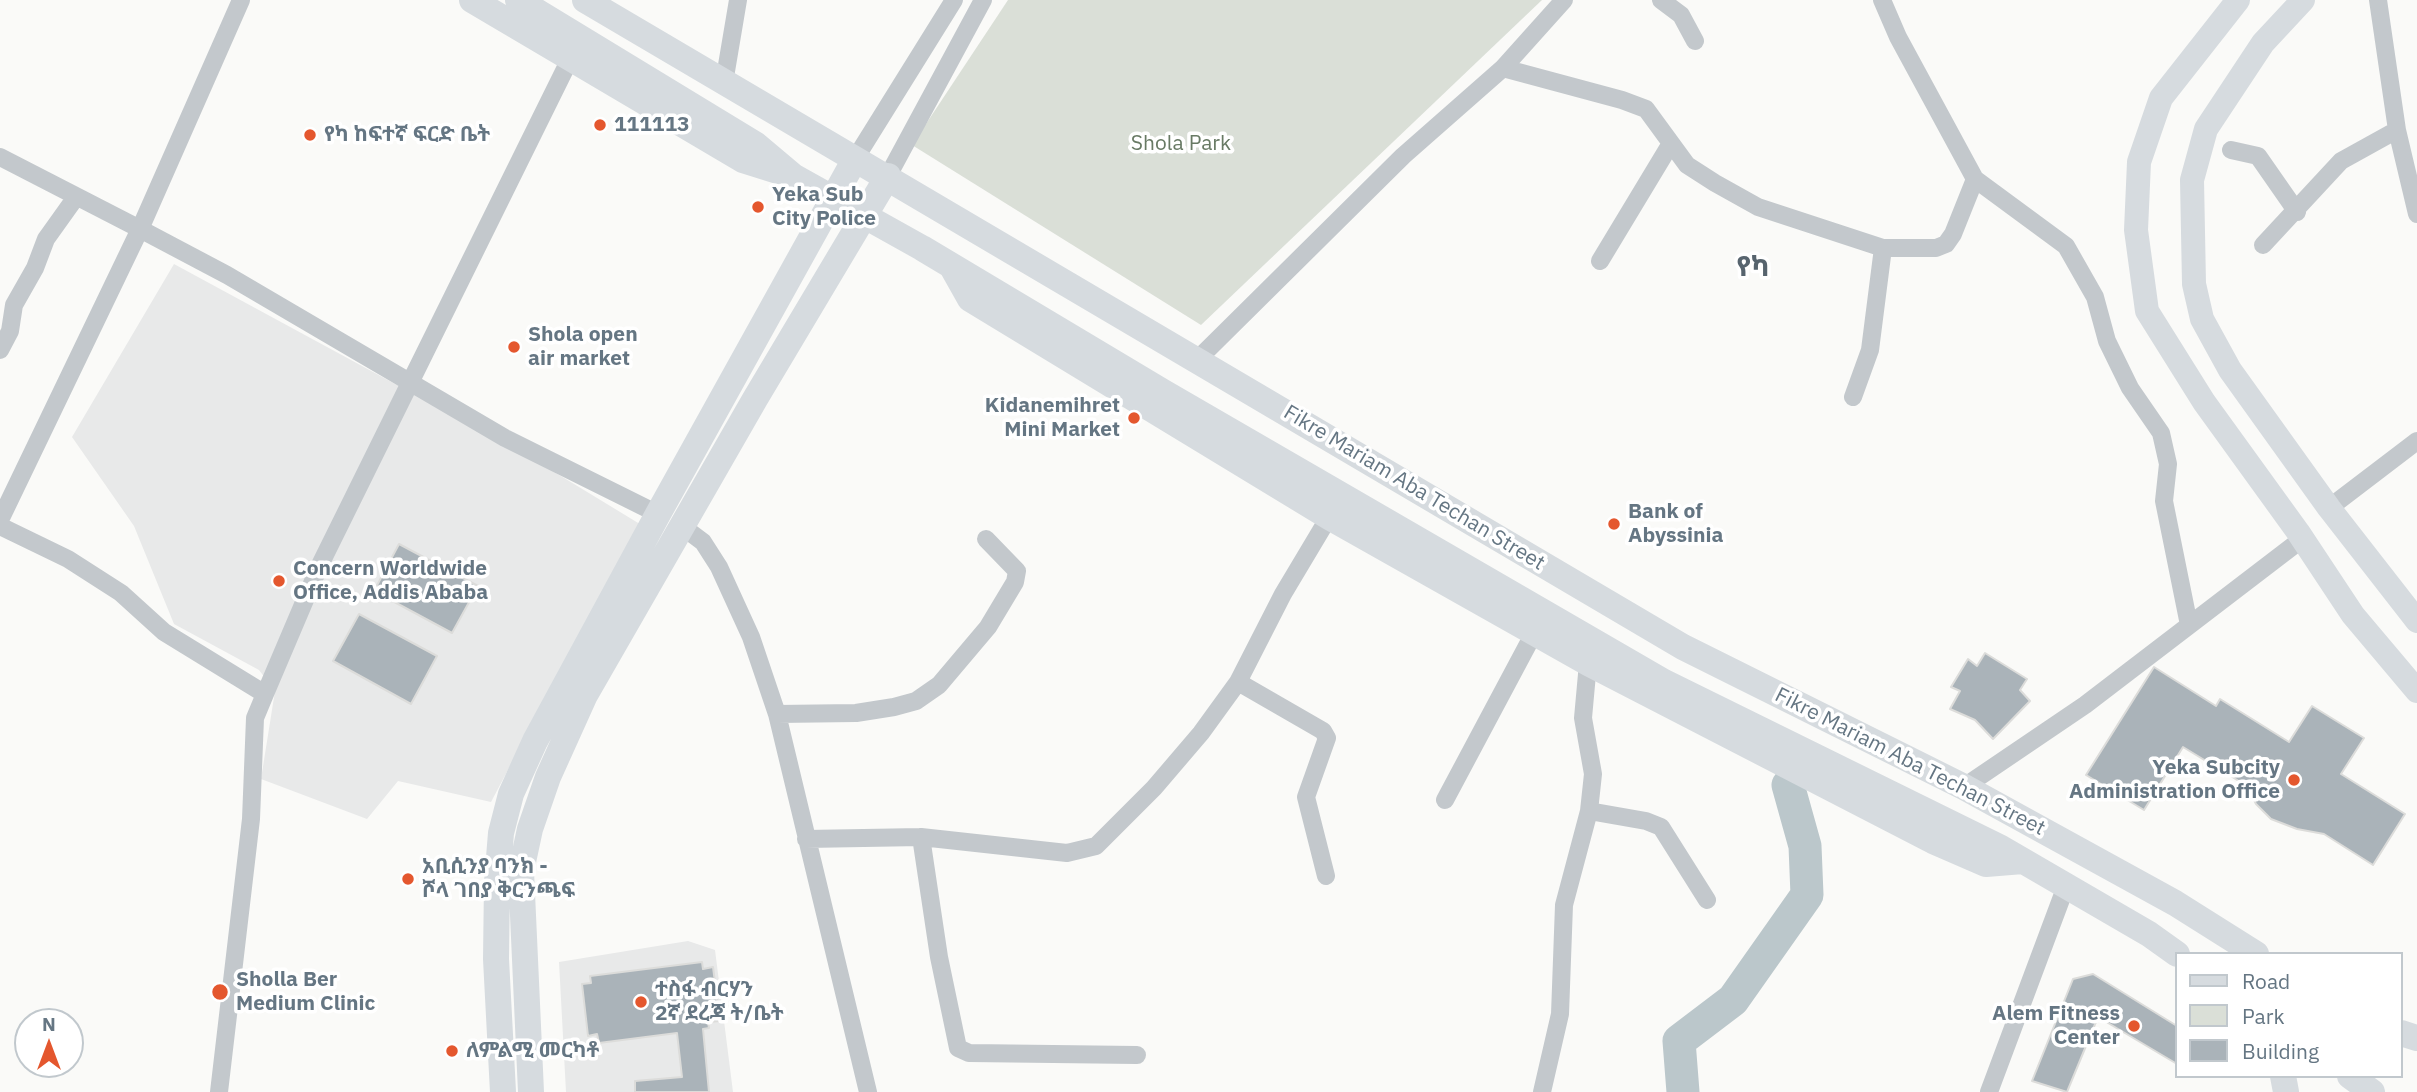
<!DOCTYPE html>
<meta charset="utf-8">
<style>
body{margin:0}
#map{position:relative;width:2417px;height:1092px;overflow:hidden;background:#fafaf8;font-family:"IBM Plex Sans",sans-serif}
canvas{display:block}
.legend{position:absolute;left:2175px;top:952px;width:228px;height:126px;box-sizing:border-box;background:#fff;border:2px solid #c1c8cd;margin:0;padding:9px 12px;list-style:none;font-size:21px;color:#657683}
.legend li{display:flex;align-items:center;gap:14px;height:35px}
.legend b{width:35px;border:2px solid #c1c8cd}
.north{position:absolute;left:14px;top:1008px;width:70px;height:70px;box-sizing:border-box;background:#fff;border:2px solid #c1c8cd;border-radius:50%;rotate:0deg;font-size:19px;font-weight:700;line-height:28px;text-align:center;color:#657683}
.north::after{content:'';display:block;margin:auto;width:24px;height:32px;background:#e4572e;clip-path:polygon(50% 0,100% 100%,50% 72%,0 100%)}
</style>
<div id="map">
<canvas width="2417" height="1092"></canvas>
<ul class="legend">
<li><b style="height:9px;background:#d6dbdf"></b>Road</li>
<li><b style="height:19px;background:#dadfd7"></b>Park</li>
<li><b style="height:19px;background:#aab3b9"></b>Building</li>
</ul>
<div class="north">N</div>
</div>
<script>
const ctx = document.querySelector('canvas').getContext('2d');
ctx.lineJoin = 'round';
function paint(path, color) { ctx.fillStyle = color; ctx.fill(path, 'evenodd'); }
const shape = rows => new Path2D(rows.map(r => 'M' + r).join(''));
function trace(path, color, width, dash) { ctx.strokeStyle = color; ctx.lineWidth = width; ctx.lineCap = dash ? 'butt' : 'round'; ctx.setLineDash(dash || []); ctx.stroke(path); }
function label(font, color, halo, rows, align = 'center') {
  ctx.font = font + ' "IBM Plex Sans","Noto Sans Ethiopic",sans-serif'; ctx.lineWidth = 7; ctx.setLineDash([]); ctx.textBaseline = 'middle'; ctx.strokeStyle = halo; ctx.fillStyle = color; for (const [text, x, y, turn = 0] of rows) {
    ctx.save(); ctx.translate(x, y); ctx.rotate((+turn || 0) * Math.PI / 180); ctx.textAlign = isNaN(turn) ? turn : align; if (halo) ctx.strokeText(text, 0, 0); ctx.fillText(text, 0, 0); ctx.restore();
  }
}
const built = shape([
 [174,264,528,456,653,532,566,660,491,802,398,781,367,819,261,779,275,691,259,670,174,624,134,526,72,437],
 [688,941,715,950,733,1092,566,1092,559,962]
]);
const green = shape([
 [1008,0,1542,0,1201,325,912,145]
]);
const river = shape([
 [1683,1092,1679,1041,1733,1000,1807,895,1805,846,1788,785]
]);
const building = shape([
 [399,544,478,586,452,633,374,591,399,544],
 [359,614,437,656,411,704,333,661,359,614],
 [1985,653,2027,679,2020,690,2030,701,1993,739,1975,720,1950,709,1960,691,1951,687,1968,659,1977,666,1985,653],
 [2154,667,2216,706,2220,699,2289,742,2312,706,2364,738,2341,774,2405,814,2373,865,2324,834,2297,829,2271,819,2256,804,2247,786,2183,747,2144,810,2086,775,2154,667],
 [702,962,703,969,713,967,720,1021,708,1022,709,1028,703,1029,709,1092,635,1092,635,1081,682,1077,677,1033,599,1043,597,1034,588,1036,582,984,591,983,590,976,702,962],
 [2093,974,2177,1026,2177,1064,2098,1017,2067,1092,2032,1081,2073,979,2093,974]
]);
const street = shape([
 [241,0,140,229,227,275,505,438,658,514],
 [1661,0,1681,15,1695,41],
 [1882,0,1898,37,1975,179,2066,246,2095,297,2107,341,2130,388,2161,433,2168,464,2164,501,2189,625],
 [2378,0,2397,130,2417,214],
 [1503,68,1622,100,1646,109,1687,165,1715,183,1758,207,1883,248,1870,350,1853,397],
 [724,83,738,0],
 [2231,150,2258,156,2297,212],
 [0,157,140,229,0,520],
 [855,159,954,0],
 [888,176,983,0],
 [2263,245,2341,161,2397,130],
 [1883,248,1936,248,1946,244,1953,234,1975,179],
 [1600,261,1670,145],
 [0,350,10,331,14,305,35,268,46,239,76,197],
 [1197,360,1403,156,1503,68,1564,0],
 [2329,508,2417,441],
 [0,526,68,559,121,593,164,632,265,694,255,718,251,819,219,1092],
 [683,527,703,542,719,567,751,637,777,714,868,1092],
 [1238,682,1323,731,1327,738,1306,797,1326,876],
 [265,694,319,567,570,59],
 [777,714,856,713,894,707,916,701,939,685,988,627,1015,582,1017,571,986,539],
 [1964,787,2085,705,2302,539],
 [1445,800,1534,633],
 [1589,811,1646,821,1661,827,1707,900],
 [921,837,939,957,958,1048,969,1053,1137,1055],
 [806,839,921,837,1067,853,1096,846,1154,788,1201,733,1238,682,1283,594,1329,517],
 [1542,1092,1560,1014,1564,905,1589,811,1593,774,1583,718,1588,663],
 [1989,1092,2066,886]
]);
const secondary = shape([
 [2238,0,2161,98,2139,162,2136,230,2147,311,2204,402,2298,532,2353,615,2417,691],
 [2303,0,2263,43,2206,129,2192,180,2194,284,2202,319,2230,370,2329,508,2417,621]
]);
const primary = shape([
 [472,0,743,160,778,171],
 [518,0,755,144,793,176,922,248,1163,392,1664,682,2001,848,2149,934,2177,954],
 [585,0,1683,647,1964,787,2175,903,2256,954],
 [952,267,970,299,1329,517,1588,663,1933,841,1986,864,2023,861],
 [2401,1033,2417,1038],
 [2283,1076,2286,1092],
 [2350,1076,2372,1092],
 [503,1092,496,959,497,882,501,833,511,794,535,741,658,514,855,159],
 [531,1092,521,871,530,829,548,777,585,695,755,399,888,176]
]);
const markers = [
 [600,125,7,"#e4572e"],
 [310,135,7,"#e4572e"],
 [758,207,7,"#e4572e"],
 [514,347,7,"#e4572e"],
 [1134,418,7,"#e4572e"],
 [1614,524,7,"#e4572e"],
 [279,581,7,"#e4572e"],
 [2294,780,7,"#e4572e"],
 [408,879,7,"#e4572e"],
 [220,992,9,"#e4572e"],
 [641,1002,7,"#e4572e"],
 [2134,1026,7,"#e4572e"],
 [452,1051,7,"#e4572e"]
];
const poiNames = [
 ["111113",614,125],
 ["የካ ከፍተኛ ፍርድ ቤት",324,135],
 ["Yeka Sub",772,195],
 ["City Police",772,219],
 ["Shola open",528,335],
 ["air market",528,359],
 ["Kidanemihret",1120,406,"right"],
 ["Mini Market",1120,430,"right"],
 ["Bank of",1628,512],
 ["Abyssinia",1628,536],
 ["Concern Worldwide",293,569],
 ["Office, Addis Ababa",293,593],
 ["Yeka Subcity",2280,768,"right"],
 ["Administration Office",2280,792,"right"],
 ["አቢሲንያ ባንክ -",422,867],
 ["ሾላ ገበያ ቅርንጫፍ",422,891],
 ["Sholla Ber",236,980],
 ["Medium Clinic",236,1004],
 ["ተስፋ ብርሃን",655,990],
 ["2ኛ ደረጃ ት/ቤት",655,1014],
 ["Alem Fitness",2120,1014,"right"],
 ["Center",2120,1038,"right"],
 ["ለምልሚ መርካቶ",466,1051]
];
const parkNames = [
 ["Shola Park",1181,144]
];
const streetNames = [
 ["Fikre Mariam Aba Techan Street",1414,488,31],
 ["Fikre Mariam Aba Techan Street",1910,762,27]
];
const districtNames = [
 ["የካ",1753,268]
];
paint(built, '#e8e9e9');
paint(green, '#dadfd7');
trace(river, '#bbc7cb', 33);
paint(building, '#aab3b9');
trace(building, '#dcdcda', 2);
trace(street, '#c3c8cc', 18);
trace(secondary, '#d6dbdf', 24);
trace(primary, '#d6dbdf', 26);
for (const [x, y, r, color] of markers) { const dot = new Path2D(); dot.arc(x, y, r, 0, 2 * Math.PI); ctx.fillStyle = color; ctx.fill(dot); trace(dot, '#fff', 2.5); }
label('bold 21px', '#657683', '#fff', poiNames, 'left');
label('21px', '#687a64', '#fff', parkNames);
label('21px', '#657683', '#fff', streetNames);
label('bold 28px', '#57646e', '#fff', districtNames);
</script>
